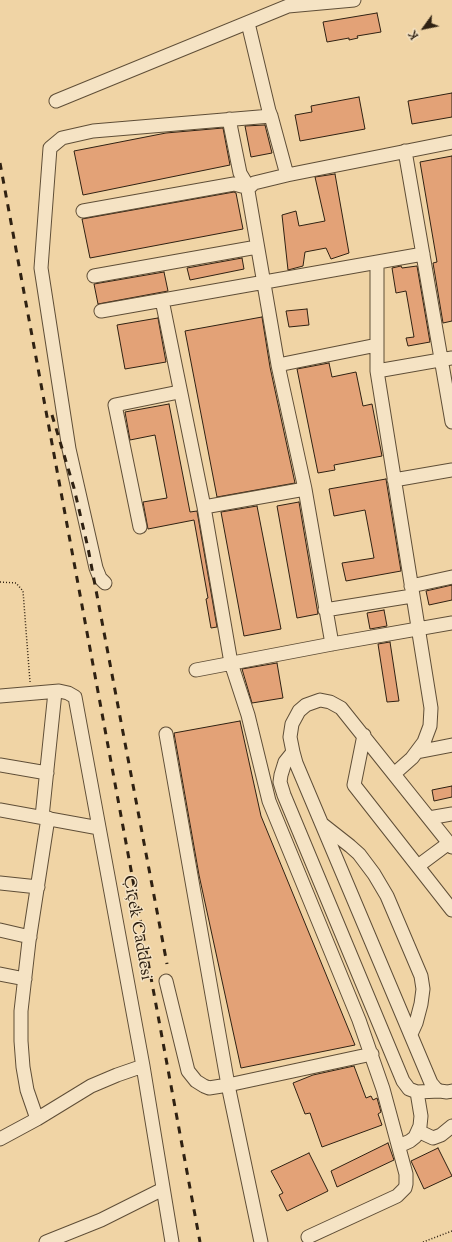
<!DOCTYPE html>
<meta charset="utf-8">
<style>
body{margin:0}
#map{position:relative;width:452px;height:1242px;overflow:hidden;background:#f0d4a5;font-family:"Sorts Mill Goudy",serif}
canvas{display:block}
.north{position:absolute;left:404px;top:8px;width:40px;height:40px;-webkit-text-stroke:3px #f5e3c4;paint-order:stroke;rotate:237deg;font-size:11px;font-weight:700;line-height:16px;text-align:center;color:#2f2112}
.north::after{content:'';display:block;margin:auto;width:14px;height:18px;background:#2f2112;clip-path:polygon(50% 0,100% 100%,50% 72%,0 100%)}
</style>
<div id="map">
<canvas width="452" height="1242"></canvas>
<div class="north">K</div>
</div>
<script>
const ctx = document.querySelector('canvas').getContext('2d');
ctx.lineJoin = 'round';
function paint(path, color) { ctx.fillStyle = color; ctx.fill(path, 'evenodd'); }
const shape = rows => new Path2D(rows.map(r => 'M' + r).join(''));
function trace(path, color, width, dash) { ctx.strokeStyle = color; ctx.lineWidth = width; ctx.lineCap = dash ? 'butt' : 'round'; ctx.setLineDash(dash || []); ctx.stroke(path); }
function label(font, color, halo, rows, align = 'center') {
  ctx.font = font + ' "Sorts Mill Goudy",serif'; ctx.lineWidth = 3; ctx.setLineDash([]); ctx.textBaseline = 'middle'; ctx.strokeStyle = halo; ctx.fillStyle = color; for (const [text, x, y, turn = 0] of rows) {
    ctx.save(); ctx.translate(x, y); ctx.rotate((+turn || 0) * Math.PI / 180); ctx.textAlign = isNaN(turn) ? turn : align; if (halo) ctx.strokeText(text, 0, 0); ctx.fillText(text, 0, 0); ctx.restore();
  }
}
const building = shape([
 [377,13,381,32,357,36,358,38,349,40,349,38,327,42,323,22,377,13],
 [452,93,452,117,412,124,408,101,452,93],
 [359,97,365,129,300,141,295,115,312,112,311,106,359,97],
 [265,125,272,153,251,157,245,126,265,125],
 [223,128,230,165,83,195,74,151,166,133,223,128],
 [452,156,452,321,443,323,433,263,437,262,420,162,452,156],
 [335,174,349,253,331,259,326,248,305,252,303,266,288,270,282,215,296,211,299,226,325,221,315,177,335,174],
 [234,192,236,193,243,229,90,258,82,219,234,192],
 [242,258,244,269,190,280,187,268,242,258],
 [401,266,402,268,417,266,430,342,408,346,406,338,414,337,406,291,396,293,392,268,401,266],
 [164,272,168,291,98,304,94,284,164,272],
 [307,309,309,325,289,327,286,311,307,309],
 [262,317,270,367,295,483,217,497,185,331,262,317],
 [158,318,166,362,125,369,117,325,158,318],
 [329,363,332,377,356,372,363,406,372,404,382,456,334,465,335,470,318,473,297,369,329,363],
 [169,404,190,512,197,511,217,627,211,628,206,599,208,598,194,520,148,529,143,502,167,498,155,435,130,440,125,412,169,404],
 [386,479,401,571,346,581,342,563,374,558,365,510,334,516,329,489,386,479],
 [299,502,318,614,297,618,277,506,299,502],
 [257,506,281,629,244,636,221,512,257,506],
 [452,585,452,600,429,605,426,591,452,585],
 [384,610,387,626,370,629,367,613,384,610],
 [390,642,399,701,387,702,378,644,390,642],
 [277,663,283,698,252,703,242,669,277,663],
 [240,721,261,816,355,1045,241,1068,199,875,174,733,240,721],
 [452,786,452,797,434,801,432,790,452,786],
 [354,1066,366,1098,371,1096,373,1100,377,1098,381,1112,378,1114,382,1125,322,1147,310,1113,305,1114,293,1083,313,1075,354,1066],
 [388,1143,394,1160,337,1187,331,1171,388,1143],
 [438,1148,452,1176,424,1189,411,1161,438,1148],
 [309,1153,328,1191,287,1211,279,1195,283,1193,271,1171,309,1153]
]);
const path = shape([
 [0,582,16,583,23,591,30,682],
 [423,1242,452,1231]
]);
const minor = shape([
 [248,23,269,111,271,116,287,175],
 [56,101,288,6,354,0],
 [229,119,240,173,249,188],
 [405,151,452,422],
 [83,211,234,184,249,188],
 [377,262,377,371,431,708,430,726,424,742,412,758,394,774],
 [94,276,257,247],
 [162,300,204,507,231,663,248,715,269,801,359,1020,383,1089,406,1174,406,1184,405,1188,397,1196,308,1237],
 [101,311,423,254],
 [278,365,377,345],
 [377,371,452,358],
 [394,480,452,470],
 [204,507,305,489],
 [140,527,115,405,179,392],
 [105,583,100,578,96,568,69,449,41,268,50,148,62,138,93,131,271,116],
 [411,586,452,577],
 [325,610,412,596],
 [332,644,305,489,278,365,248,191,249,188,254,183,287,175,452,142],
 [196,670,332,644,452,623],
 [0,696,59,691,68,693,75,697,143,1066,172,1242],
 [166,734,228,1085,261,1242],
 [364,735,354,785,452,910],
 [293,752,285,762,281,775,280,782,284,795,403,1081,409,1089,417,1092,440,1091,447,1092,452,1091],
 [417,752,452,745],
 [0,765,47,773],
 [0,810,99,828],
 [42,817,55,692],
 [429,818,452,814],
 [322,824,350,846,359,854,374,874,387,896,421,976,423,989,421,1004,416,1023,411,1034],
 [418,866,449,843],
 [0,883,38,887],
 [0,930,30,937],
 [0,974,25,979],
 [166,981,188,1071,196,1081,204,1086,209,1088,228,1085,372,1054],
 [440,1091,436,1089,431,1083,296,763,293,752,290,737,292,724,299,711,306,705,320,700,330,702,341,708,452,847],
 [37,1119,27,1090,23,1067,21,1041,21,1011,29,941,48,818],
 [418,1131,433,1138,441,1135,452,1126],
 [0,1139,37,1119,91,1086,117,1075,143,1066],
 [399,1146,410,1141,415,1137,420,1126,421,1116,417,1092],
 [46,1242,101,1220,163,1189]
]);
const rail = shape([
 [0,163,200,1242],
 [52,415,74,488,88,548,167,964]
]);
const streetNames = [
 ["Çiçek Caddesi",136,928,80]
];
paint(building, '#e3a277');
trace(building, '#2f2112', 1);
trace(minor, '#5f4e37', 15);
trace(path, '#2f2112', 1.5, [1, 2]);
trace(minor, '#f5e3c4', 13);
trace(rail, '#2f2112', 3, [7, 7]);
label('17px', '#2f2112', '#f5e3c4', streetNames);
</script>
